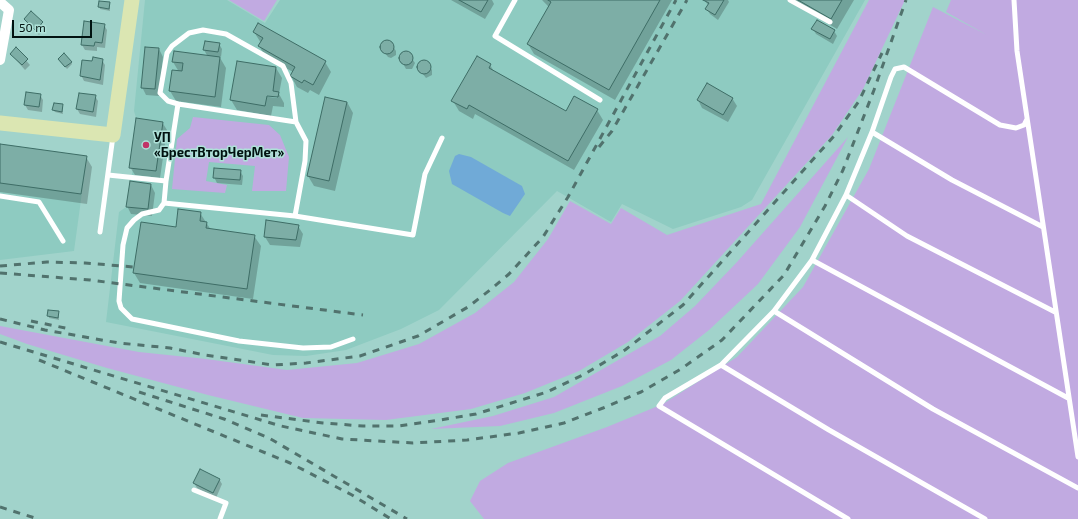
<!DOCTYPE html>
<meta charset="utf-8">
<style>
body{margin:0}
#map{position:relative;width:1078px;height:519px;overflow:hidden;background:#a1d3cb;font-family:"Exo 2",sans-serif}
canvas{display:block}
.scale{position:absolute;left:12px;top:20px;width:80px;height:18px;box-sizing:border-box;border:2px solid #011210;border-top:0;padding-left:5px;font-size:12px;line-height:14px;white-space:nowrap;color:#011210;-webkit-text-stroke:3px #aee1d8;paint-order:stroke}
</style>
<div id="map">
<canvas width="1078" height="519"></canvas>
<div class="scale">50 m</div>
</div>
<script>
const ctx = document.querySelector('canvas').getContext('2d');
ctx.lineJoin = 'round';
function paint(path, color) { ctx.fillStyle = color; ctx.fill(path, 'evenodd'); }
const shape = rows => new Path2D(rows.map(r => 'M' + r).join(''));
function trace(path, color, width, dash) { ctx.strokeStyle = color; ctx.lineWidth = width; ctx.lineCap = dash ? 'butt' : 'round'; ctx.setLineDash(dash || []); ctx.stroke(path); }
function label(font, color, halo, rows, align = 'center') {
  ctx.font = font + ' "Exo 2",sans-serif'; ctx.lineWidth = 3; ctx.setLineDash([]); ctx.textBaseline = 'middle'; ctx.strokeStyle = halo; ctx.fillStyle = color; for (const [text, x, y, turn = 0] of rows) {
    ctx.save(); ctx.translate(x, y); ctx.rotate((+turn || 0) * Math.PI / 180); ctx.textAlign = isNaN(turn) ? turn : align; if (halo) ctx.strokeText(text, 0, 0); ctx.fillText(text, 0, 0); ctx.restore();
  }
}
const built = shape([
 [145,0,227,0,265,23,280,0,865,0,752,200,741,207,673,229,622,204,611,222,557,191,439,310,401,329,346,350,306,356,273,355,106,322,119,212,126,207,133,168,129,168,136,118,134,111],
 [0,144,87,156,74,251,0,260]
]);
const green = shape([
 [229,0,277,0,264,21],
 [869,0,905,0,863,89,832,135,680,301,628,342,579,371,525,393,471,409,386,420,303,418,208,395,107,368,27,344,0,334,0,326,139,352,206,359,287,370,357,363,419,344,475,313,514,282,548,239,570,201,611,224,621,208,667,235,761,204],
 [951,0,1078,0,1078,519,484,519,470,501,480,481,508,463,607,427,663,404,737,357,803,287,869,169,933,7,987,35,946,12],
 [193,117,269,125,280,135,289,157,286,191,252,191,255,166,209,162,206,181,227,185,225,193,172,189,177,139,190,128],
 [848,137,800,227,758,284,709,330,671,360,622,386,554,413,500,426,431,429,493,416,554,397,660,336,695,306,737,262]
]);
const water = shape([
 [459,154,471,157,522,186,525,194,510,216,503,213,452,184,449,171,455,156]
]);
const shadow = shape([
 [451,0,492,0,494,4,485,19],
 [542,0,672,0,615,100,534,54,528,44,549,7],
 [704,0,728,0,729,2,718,20,710,14,707,9,709,6],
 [787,0,854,0,837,29],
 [99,2,110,3,110,11,100,9],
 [31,12,45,28,39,35,25,19],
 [104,25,107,30,105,48,97,47,97,51,85,50,82,45],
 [813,29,834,31,837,36,833,44,816,34],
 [254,32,325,62,331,72,319,95,310,90,308,93,297,87,291,76,293,72,266,57,259,46,261,43],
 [384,42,390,42,396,51,396,55,391,58,388,57,382,49],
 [219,44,222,49,221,57,219,56,226,68,221,107,176,101,170,91,179,72,173,62,208,57,204,50],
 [16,49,30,65,25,70,11,54],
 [159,49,163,57,159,96,146,95,142,87],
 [405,53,408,53,415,63,412,69,406,69,401,60,401,57],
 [59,59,71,62,72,64,67,69],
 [102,60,105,65,103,85,84,81,81,75,93,62],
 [426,62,432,70,432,75,426,78,419,69,419,65,421,63],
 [490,65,495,73,566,113,597,110,603,120,574,170,475,114,473,119,459,111,453,101],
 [276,68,282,78,279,94,284,103,284,107,273,106,271,116,237,110,231,100],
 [262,96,277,96,277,98],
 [40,95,43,100,42,112,28,110,25,105],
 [95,96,98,101,96,117,80,114,77,109],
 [732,98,737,106,728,122,702,108,698,100],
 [347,102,353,113,335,191,314,186,308,176],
 [62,105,63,114,55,112,53,110],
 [162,122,167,130,160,178,135,175,130,167],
 [0,145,86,157,92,167,87,204,0,192],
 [240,171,243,176,242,185,217,183,214,177],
 [151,185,155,193,152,216,131,214,127,206],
 [200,213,211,230,254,236,261,246,253,299,140,283,134,273,176,228],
 [298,226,303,234,300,247,270,245,265,237],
 [49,311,59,312,59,320,49,318],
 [200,470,219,479,222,484,216,498,197,488,194,483]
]);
const building = shape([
 [459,0,488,0,481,12,459,0],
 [548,0,660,0,609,90,527,44,551,2,548,0],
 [703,0,724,0,715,15,705,9,709,3,703,0],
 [798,0,842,0,831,19,798,0],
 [99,1,110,2,109,9,98,7,99,1],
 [31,11,43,22,35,30,24,19,31,11],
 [817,20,835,30,830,39,811,29,817,20],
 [84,21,105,24,102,43,95,42,94,46,81,45,84,21],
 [258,23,326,61,313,85,304,80,302,83,290,76,295,67,258,46,263,38,253,32,258,23],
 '380 47a7 7 0 1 1 14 0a7 7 0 1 1-14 0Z',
 [205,41,220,43,218,52,203,50,205,41],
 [16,47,28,59,22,65,10,54,16,47],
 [145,47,159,48,155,89,141,88,145,47],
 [174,51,220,57,215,97,169,91,172,70,182,71,183,63,172,62,174,51],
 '399 58a7 7 0 1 1 14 0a7 7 0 1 1-14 0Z',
 [64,53,72,62,65,67,58,59,64,53],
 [477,56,491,64,489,68,566,111,574,96,598,109,568,161,469,105,467,109,451,101,477,56],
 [93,57,103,59,100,80,80,76,82,60,92,61,93,57],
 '417 67a7 7 0 1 1 14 0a7 7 0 1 1-14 0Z',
 [237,61,276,67,273,91,279,92,278,97,267,96,265,106,230,100,237,61],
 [707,83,733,98,723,115,697,100,707,83],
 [26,92,41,94,39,107,24,105,26,92],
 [79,93,96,95,93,112,76,109,79,93],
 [325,97,347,102,329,181,307,176,325,97],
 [54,103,63,104,62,112,52,110,54,103],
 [136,118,163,122,156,171,129,168,136,118],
 [0,144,87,156,81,194,0,183,0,144],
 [214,168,241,170,240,180,213,178,214,168],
 [130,181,151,184,148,209,126,207,130,181],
 [178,209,201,212,200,221,207,222,206,228,255,235,247,289,133,273,141,222,176,227,178,209],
 [266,220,299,225,296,240,264,237,266,220],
 [48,310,59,311,58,318,47,316,48,310],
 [200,469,220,479,213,493,193,483,200,469]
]);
const lane = shape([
 [515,0,495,36,600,100],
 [790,0,830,22],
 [1014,0,1017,51,1078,457],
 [178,104,168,101,160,93,167,53,172,46,189,33,203,30,226,34,283,66,291,83,296,122],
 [872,132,891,77,895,69,904,67,1000,125,1016,128,1024,125,1027,119],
 [108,175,166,181,178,104,296,122,306,141,305,161,295,216,164,203],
 [166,181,164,203,159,210,142,214,134,220,127,228,123,245,119,301,121,308,132,319,239,341,303,348,331,347,353,339],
 [846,195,872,132,952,180,1043,227],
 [0,196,39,202,63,241],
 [295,216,413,235,425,174,442,138],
 [100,232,113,136],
 [812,260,846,195,907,236,1055,312],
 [774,311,812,260,1068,398],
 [721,365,774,311,933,409,1078,488],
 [194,490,226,503,220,519],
 [848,519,659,406,665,398,721,365,829,430,985,519]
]);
const street = shape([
 [0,2,9,10,0,60]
]);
const secondary = shape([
 [0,123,113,135,132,0]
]);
const rail = shape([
 [599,147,612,131,687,0],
 [0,266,47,262,85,263,134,267],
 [0,273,90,280,363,315],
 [0,319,45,330,119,343,170,348,205,355,273,365,306,363,360,356,418,336,468,307,490,290,509,274,543,237,568,197,676,0],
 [31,321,70,329],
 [0,342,281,426,342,439,413,443,467,440,519,433,564,423,603,408,641,392,681,369,722,340,784,275,825,206,843,170,874,90,906,0],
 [39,360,290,463,352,495,391,519],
 [139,392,224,419,269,438,407,519],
 [261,415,323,423,363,426,398,426,440,420,476,414,547,392,583,375,625,350,683,305,834,136,859,101,882,53],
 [0,507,38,519]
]);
const markers = [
 [146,145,4,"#c13467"]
];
const poiNames = [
 ["УП",154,138],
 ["«БрестВторЧерМет»",154,153]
];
paint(built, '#8ecbc1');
paint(green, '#c1aae1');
paint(water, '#70aad7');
paint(shadow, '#0003');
paint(building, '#7daea6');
trace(building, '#3e6d66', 1);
trace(lane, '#fff', 5);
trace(street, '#fff', 10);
trace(secondary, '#dbe6b2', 15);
trace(rail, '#51726d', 3, [7, 7]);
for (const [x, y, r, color] of markers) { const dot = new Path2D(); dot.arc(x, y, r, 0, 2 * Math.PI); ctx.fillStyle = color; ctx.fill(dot); trace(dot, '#aee1d8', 1.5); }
label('bold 13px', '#011210', '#aee1d8', poiNames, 'left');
</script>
